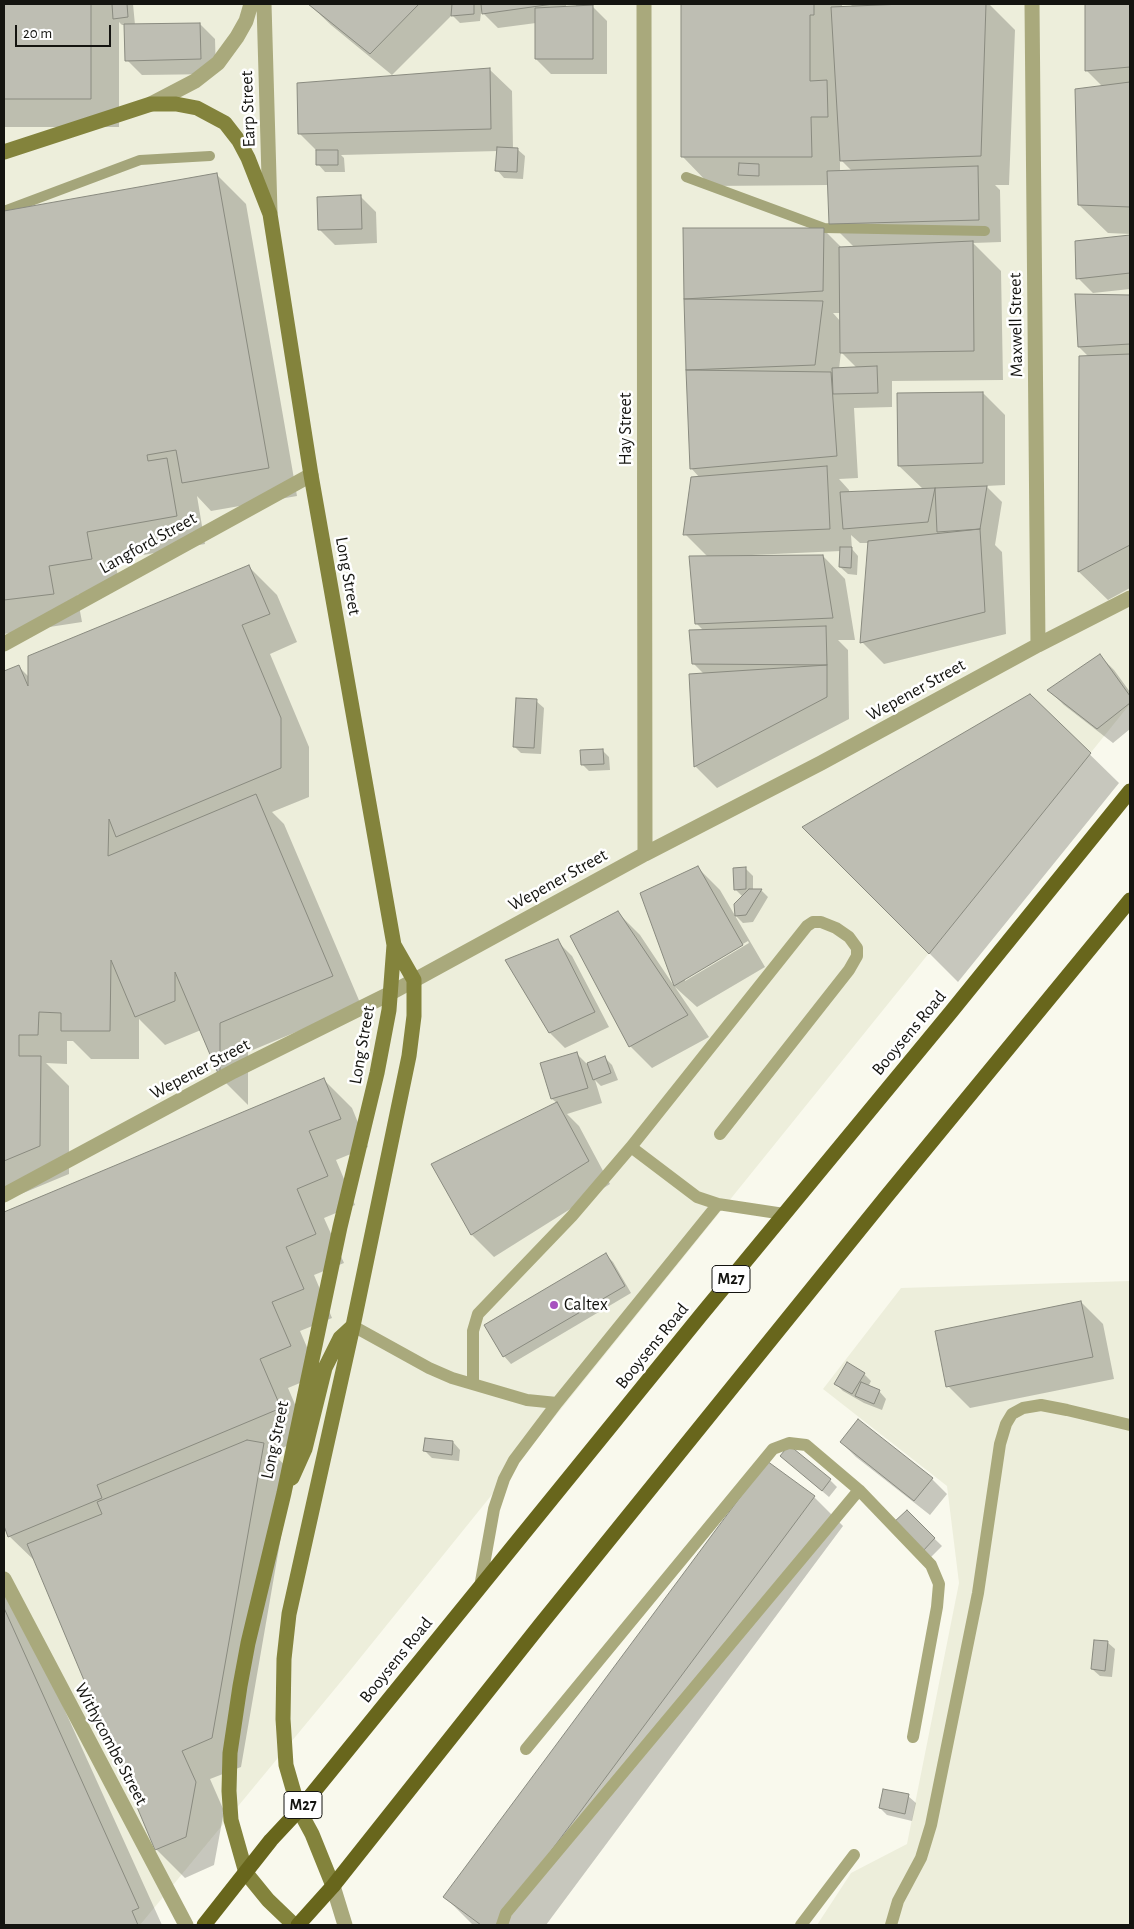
<!DOCTYPE html>
<style>
body{margin:0}
#map{position:relative;width:1134px;height:1929px;overflow:hidden;background:#f9f9ed;font-family:"Alegreya Sans",sans-serif}
canvas{display:block}
.frame{position:absolute;inset:0;border:5px solid #141410;pointer-events:none}
.scale{position:absolute;left:15px;top:25px;width:96px;height:22px;box-sizing:border-box;border:2px solid #141410;border-top:0;padding-left:6px;font-size:15px;line-height:18px;white-space:nowrap;color:#141410;-webkit-text-stroke:4px #fff;paint-order:stroke}
</style>
<div id="map">
<canvas width="1134" height="1929"></canvas>
<div class="frame"></div>
<div class="scale">20 m</div>
</div>
<script>
const ctx = document.querySelector('canvas').getContext('2d');
ctx.lineJoin = 'round';
function paint(path, color) { ctx.fillStyle = color; ctx.fill(path, 'evenodd'); }
const shape = rows => new Path2D(rows.map(r => 'M' + r).join(''));
function trace(path, color, width, dash) { ctx.strokeStyle = color; ctx.lineWidth = width; ctx.lineCap = dash ? 'butt' : 'round'; ctx.setLineDash(dash || []); ctx.stroke(path); }
function label(font, color, halo, rows, align = 'center') {
  ctx.font = font + ' "Alegreya Sans",sans-serif'; ctx.lineWidth = 5; ctx.setLineDash([]); ctx.textBaseline = 'middle'; ctx.strokeStyle = halo; ctx.fillStyle = color; for (const [text, x, y, turn = 0] of rows) {
    ctx.save(); ctx.translate(x, y); ctx.rotate((+turn || 0) * Math.PI / 180); ctx.textAlign = isNaN(turn) ? turn : align; if (halo) ctx.strokeText(text, 0, 0); ctx.fillText(text, 0, 0); ctx.restore();
  }
}
const built = shape([
 [4,4,1130,4,1130,704,348,1673,140,1925,4,1925],
 [1130,1281,1130,1925,817,1925,851,1873,907,1844,959,1583,947,1486,823,1389,901,1288]
]);
const shadow = shape([
 [4,4,133,4,135,25,200,24,215,39,216,74,142,75,127,60,126,25,122,25,119,22,119,127,4,127],
 [309,4,597,4,591,5,607,21,607,74,551,74,536,59,536,23,498,28,483,13,482,5,480,21,460,23,452,15,392,75,331,25],
 [566,5,576,5,576,7,566,8],
 [682,4,842,4,842,8,853,7,850,4,989,4,1015,30,1009,185,995,185,1000,190,1001,242,973,243,1001,271,1003,380,892,381,892,407,854,408,858,478,839,479,849,490,849,493,923,489,899,466,983,393,1005,415,1005,485,986,486,1002,502,995,545,1002,552,1006,634,884,664,862,642,869,543,860,543,851,535,852,549,858,556,857,575,848,574,840,567,841,551,752,555,752,557,823,556,845,579,855,640,838,640,848,650,849,719,717,788,695,766,704,674,693,663,704,631,696,623,708,557,685,534,700,478,691,468,684,229,823,229,842,248,854,247,831,224,829,185,711,186,683,157],
 [840,159,852,171,840,172],
 [833,313,841,313,841,322],
 [841,352,857,368,839,369],
 [1086,4,1130,4,1130,234,1108,233,1079,205,1103,87,1086,70],
 [489,69,512,91,513,149,517,149,525,156,523,179,504,178,497,170,498,151,341,155,344,158,345,172,325,172,318,164,317,151,299,133],
 [217,175,246,204,297,496,211,511,197,496,205,544,115,560,120,588,77,595,82,622,4,634,4,212],
 [361,197,376,212,377,243,335,245,320,230],
 [1130,237,1130,289,1093,293,1078,278,1077,242],
 [1077,295,1130,297,1130,588,1108,600,1079,572,1081,357,1089,357,1079,347],
 [248,566,277,595,297,642,270,654,309,747,309,797,272,812,284,824,361,1005,248,1052,248,1105,221,1078,201,1030,165,1045,139,1019,139,1059,91,1059,73,1041,67,1041,67,1064,46,1063,69,1086,69,1174,4,1201,4,673,18,666,29,677],
 [1099,655,1114,670,1130,692,1130,729,1113,743,1064,705,1049,690],
 [1030,696,1119,783,958,982,804,828],
 [536,701,544,708,541,754,521,753,514,746],
 [602,750,609,757,610,770,589,771,582,764],
 [698,868,720,890,765,967,697,1007,675,987,709,1037,652,1068,630,1046,618,913,640,935,674,986],
 [748,941,749,943,685,981,685,978],
 [745,868,753,876,753,890,761,890,768,897,753,922,743,923,736,916,743,897,735,889],
 [557,941,572,956,609,1027,565,1048,550,1033],
 [576,1053,587,1064,604,1057,612,1065,618,1080,601,1086,595,1080,602,1103,567,1114,579,1126,610,1184,494,1257,472,1235,433,1165,557,1103,552,1099],
 [323,1079,352,1108,368,1147,336,1160,355,1205,324,1218,344,1263,314,1275,332,1318,300,1331,319,1375,288,1388,309,1437,272,1452,292,1473,241,1767,210,1779,224,1811,214,1865,185,1878,156,1849,37,1563,9,1536,4,1522,4,1213],
 [606,1255,613,1262,631,1293,511,1364,504,1356],
 [1081,1302,1103,1324,1114,1379,970,1408,948,1386],
 [864,1374,871,1381,868,1387,879,1391,886,1399,882,1410,864,1403,843,1391,836,1384],
 [453,1442,460,1450,459,1461,432,1458,425,1451],
 [841,1442,932,1479,947,1494,930,1515,856,1457],
 [767,1463,814,1497,843,1526,546,1925,473,1925,445,1897],
 [789,1463,830,1480,837,1487,829,1497],
 [907,1512,942,1546,930,1558,895,1523],
 [4,1576,162,1925,4,1925],
 [1107,1642,1115,1649,1112,1677,1100,1676,1092,1669],
 [908,1796,916,1803,912,1821,887,1815,880,1808]
]);
const stream = shape([
 [686,177,824,228,985,231],
 [4,211,140,160,210,156]
]);
const building = shape([
 [4,4,91,4,91,99,4,99,4,4],
 [112,4,127,4,128,17,113,19,112,4],
 [308,4,419,4,370,54,308,4],
 [452,4,474,4,474,14,451,16,452,4],
 [481,4,553,4,482,14,481,4],
 [681,4,814,4,814,15,810,15,810,81,827,80,828,117,811,117,812,157,681,157,681,4],
 [904,4,986,4,981,156,840,161,831,7,904,4],
 [1085,4,1130,4,1130,67,1085,71,1085,4],
 [593,5,593,59,535,59,535,8,593,5],
 [200,23,201,59,125,61,124,24,200,23],
 [490,68,491,129,298,134,297,83,490,68],
 [1130,82,1130,207,1078,205,1075,89,1130,82],
 [497,147,518,148,517,172,495,171,497,147],
 [316,150,338,150,338,165,316,165,316,150],
 [739,163,759,164,759,176,738,175,739,163],
 [978,166,979,220,829,224,827,171,978,166],
 [217,173,269,468,182,483,176,450,147,455,148,461,167,458,177,516,87,532,92,559,49,566,54,594,4,600,4,211,217,173],
 [361,195,362,229,318,230,317,197,361,195],
 [683,228,824,228,823,291,684,299,683,228],
 [1130,235,1130,273,1076,279,1075,241,1130,235],
 [973,241,974,351,840,353,839,247,973,241],
 [1075,294,1130,295,1130,344,1078,347,1075,294],
 [684,299,823,301,815,365,686,370,684,299],
 [1130,354,1130,545,1078,572,1079,356,1130,354],
 [877,366,878,393,833,394,832,368,877,366],
 [686,370,831,372,837,456,690,469,686,370],
 [983,392,983,463,898,466,897,393,983,392],
 [827,466,830,529,683,535,691,477,827,466],
 [987,486,980,529,937,532,935,488,987,486],
 [935,488,928,522,843,529,840,492,935,488],
 [980,529,985,612,860,643,868,541,980,529],
 [840,547,852,547,851,568,839,567,840,547],
 [823,555,833,618,695,624,689,556,823,555],
 [249,565,270,614,242,625,281,718,281,768,116,837,109,819,108,856,256,794,333,976,220,1023,220,1078,175,972,175,1001,135,1017,111,960,110,1031,61,1031,61,1013,39,1012,38,1035,19,1035,19,1056,41,1056,40,1146,4,1161,4,671,19,665,28,686,28,656,249,565],
 [826,626,827,665,692,664,689,630,826,626],
 [1100,654,1130,696,1130,703,1097,729,1047,690,1100,654],
 [827,665,827,697,694,767,689,674,827,665],
 [1030,694,1091,753,929,954,802,827,1030,694],
 [516,698,537,699,534,748,513,747,516,698],
 [603,749,604,764,581,765,580,750,603,749],
 [698,866,743,945,674,986,640,893,698,866],
 [746,867,746,889,734,890,733,868,746,867],
 [749,889,762,889,746,915,735,916,734,904,749,889],
 [618,911,688,1015,629,1047,570,936,618,911],
 [558,939,595,1012,549,1033,505,960,558,939],
 [577,1052,588,1088,551,1099,540,1063,577,1052],
 [605,1056,611,1073,593,1080,587,1063,605,1056],
 [324,1078,341,1119,309,1131,328,1176,297,1189,316,1234,286,1247,304,1289,272,1302,291,1346,260,1359,281,1408,97,1485,102,1498,8,1537,4,1526,4,1212,324,1078],
 [557,1102,589,1161,471,1235,431,1164,557,1102],
 [606,1253,625,1286,503,1357,484,1325,606,1253],
 [1081,1301,1093,1357,946,1387,935,1331,1081,1301],
 [847,1362,865,1373,852,1394,834,1384,847,1362],
 [861,1382,880,1390,874,1404,855,1396,861,1382],
 [858,1419,933,1478,914,1501,840,1442,858,1419],
 [425,1438,453,1441,452,1455,423,1451,425,1438],
 [247,1440,264,1443,212,1738,182,1751,196,1782,186,1837,155,1850,27,1544,102,1514,97,1502,247,1440],
 [789,1445,831,1479,822,1491,780,1456,789,1445],
 [767,1461,815,1496,496,1925,481,1925,443,1897,767,1461],
 [907,1510,935,1538,922,1552,893,1523,907,1510],
 [4,1608,139,1908,132,1911,138,1925,4,1925,4,1608],
 [1094,1640,1108,1641,1105,1671,1091,1669,1094,1640],
 [883,1789,909,1794,905,1814,879,1808,883,1789]
]);
const service = shape([
 [720,1134,849,970,857,956,857,948,849,937,836,928,821,922,813,922,807,926,631,1147,697,1197,718,1204,784,1214],
 [353,1326,429,1368,452,1378,527,1400,557,1403],
 [473,1383,473,1331,478,1314,572,1216,631,1147],
 [859,1490,931,1565,939,1584,937,1607,913,1737],
 [480,1587,494,1509,504,1479,514,1460,557,1403,718,1204],
 [502,1925,506,1913,859,1490,806,1445,789,1443,773,1449,526,1749],
 [801,1925,854,1855],
 [891,1925,898,1901,921,1858,931,1825,978,1593,1000,1444,1006,1424,1012,1414,1023,1408,1041,1405,1067,1410,1130,1425]
]);
const minor = shape([
 [644,4,645,854],
 [1032,4,1038,645],
 [4,644,311,475],
 [4,1195,234,1071,389,994,645,854,821,763,1038,645,1130,598],
 [4,1579,186,1925]
]);
const tertiary = shape([
 [264,4,270,212],
 [151,104,195,81,218,63,237,37,246,21,251,4],
 [333,1886,345,1925]
]);
const secondary = shape([
 [4,152,151,104,176,104,197,108,225,123,239,141,248,158,270,214,311,475,394,945,389,1010,377,1073,340,1227,284,1493,248,1643,240,1686,230,1753,229,1791,231,1820,246,1873,268,1900,294,1925],
 [292,1478,305,1449,325,1368,340,1338,353,1326],
 [333,1886,312,1834,299,1810,286,1765,283,1719,284,1659,289,1614,353,1326,409,1056,414,1016,414,980,394,945]
]);
const primary = shape([
 [204,1925,271,1840,299,1810,701,1315,951,1012,1130,791],
 [298,1925,333,1886,541,1624,886,1197,1130,900]
]);
const markers = [
 [554,1305,5,"#a751bf"]
];
const shields = [
 [731,1279,38],
 [303,1805,38]
];
const shieldNames = [
 ["M27",731,1279],
 ["M27",303,1805]
];
const streetNames = [
 ["Earp Street",248,109,-92],
 ["Maxwell Street",1016,325,-91],
 ["Hay Street",626,429,-90],
 ["Langford Street",148,543,-29],
 ["Long Street",348,576,80],
 ["Wepener Street",916,690,-29],
 ["Wepener Street",558,880,-29],
 ["Booysens Road",909,1033,-50],
 ["Long Street",362,1045,-80],
 ["Wepener Street",200,1069,-28],
 ["Booysens Road",652,1346,-51],
 ["Long Street",275,1440,-78],
 ["Booysens Road",396,1660,-51],
 ["Withycombe Street",111,1744,62]
];
const poiNames = [
 ["Caltex",564,1305]
];
paint(built, '#edeedb');
paint(shadow, '#0003');
trace(stream, '#a4a57a', 10);
paint(building, '#bebeb3');
trace(building, '#8a8b80', 1);
trace(service, '#a9a97c', 12);
trace(minor, '#a9a97c', 15);
trace(tertiary, '#a9a97c', 15);
trace(secondary, '#83833c', 15);
trace(primary, '#68661c', 15);
for (const [x, y, r, color] of markers) { const dot = new Path2D(); dot.arc(x, y, r, 0, 2 * Math.PI); ctx.fillStyle = color; ctx.fill(dot); trace(dot, '#fff', 2); }
for (const [x, y, w] of shields) { const box = new Path2D(); box.roundRect(x - w / 2, y - 13.5, w, 27, 4); ctx.fillStyle = '#fff'; ctx.fill(box); trace(box, '#141410', 1); }
label('bold 16px', '#141410', null, shieldNames);
label('18px', '#141410', '#fff', streetNames);
label('18px', '#141410', '#fff', poiNames, 'left');
</script>
